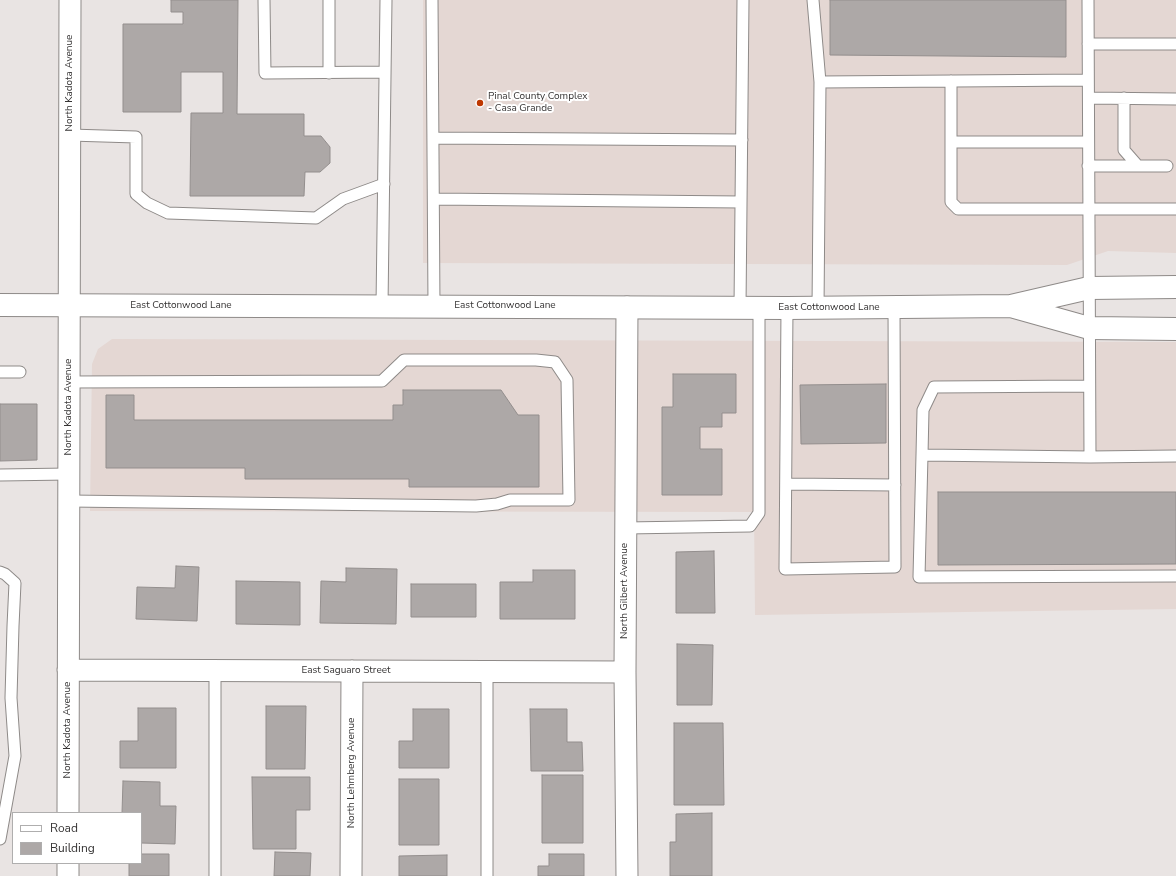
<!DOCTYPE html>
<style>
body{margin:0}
#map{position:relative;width:1176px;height:876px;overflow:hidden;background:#e9e4e3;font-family:"Nunito Sans",sans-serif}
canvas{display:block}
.legend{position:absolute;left:12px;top:812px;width:130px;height:52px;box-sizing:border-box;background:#fff;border:1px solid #afaeae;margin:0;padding:5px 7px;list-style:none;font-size:12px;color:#363434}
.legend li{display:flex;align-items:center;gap:8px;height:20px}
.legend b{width:20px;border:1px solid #afaeae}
</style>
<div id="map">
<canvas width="1176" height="876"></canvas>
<ul class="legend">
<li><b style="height:5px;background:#fff"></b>Road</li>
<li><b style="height:11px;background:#ada8a7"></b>Building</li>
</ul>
</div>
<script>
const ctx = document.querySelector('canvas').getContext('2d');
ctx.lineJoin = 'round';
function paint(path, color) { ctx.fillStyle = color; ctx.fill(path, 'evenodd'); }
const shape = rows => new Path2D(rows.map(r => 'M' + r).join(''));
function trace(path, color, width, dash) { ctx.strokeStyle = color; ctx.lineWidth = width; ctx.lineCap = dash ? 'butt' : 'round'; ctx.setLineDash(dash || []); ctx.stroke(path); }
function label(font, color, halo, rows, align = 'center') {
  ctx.font = font + ' "Nunito Sans",sans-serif'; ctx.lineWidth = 4; ctx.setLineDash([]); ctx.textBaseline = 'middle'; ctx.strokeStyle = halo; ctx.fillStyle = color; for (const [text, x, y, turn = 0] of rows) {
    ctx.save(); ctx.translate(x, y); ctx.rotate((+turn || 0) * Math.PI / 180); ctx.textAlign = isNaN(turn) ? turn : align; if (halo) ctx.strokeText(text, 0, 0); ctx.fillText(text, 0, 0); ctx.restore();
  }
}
const built = shape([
 [423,0,1176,0,1176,253,1108,251,1067,265,423,263],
 [112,339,1176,342,1176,609,755,615,754,512,90,511,92,364,98,349]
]);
const building = shape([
 [171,0,238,0,237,114,304,114,304,136,321,136,330,147,330,163,320,172,305,172,304,196,190,196,191,113,223,113,223,72,181,72,181,112,123,112,123,24,183,24,183,12,171,12,171,0],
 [830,0,1066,0,1066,57,830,55,830,0],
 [673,374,736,374,736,413,722,413,722,427,700,427,700,449,722,449,722,495,662,495,662,407,673,407,673,374],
 [886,384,886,443,801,444,800,385,886,384],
 [403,390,501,390,518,415,539,415,539,487,409,487,409,479,245,479,245,468,106,468,106,395,134,395,134,420,393,420,393,405,403,405,403,390],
 [0,404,37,404,37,460,0,461,0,404],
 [938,492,1176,492,1176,564,938,565,938,492],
 [714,551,715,613,676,613,676,552,714,551],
 [176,566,199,567,197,621,136,619,137,587,175,588,176,566],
 [346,568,397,569,396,624,320,623,321,581,346,582,346,568],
 [533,570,575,570,575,619,500,619,500,582,533,582,533,570],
 [236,581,300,582,300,625,236,624,236,581],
 [411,584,476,584,476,617,411,617,411,584],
 [677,644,713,645,712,705,677,705,677,644],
 [266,706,306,706,305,769,266,769,266,706],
 [138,708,176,708,176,768,120,768,120,741,138,741,138,708],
 [413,709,449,709,449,768,399,768,399,741,413,741,413,709],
 [530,709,567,709,567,742,582,742,583,771,531,771,530,709],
 [674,723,723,723,724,805,674,805,674,723],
 [542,775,583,775,583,843,542,843,542,775],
 [252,777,310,777,310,810,296,810,296,849,253,849,252,777],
 [399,779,439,779,439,845,399,845,399,779],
 [123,781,160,782,160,806,176,806,175,844,141,843,141,813,122,813,123,781],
 [712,813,712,876,670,876,670,842,676,842,676,814,712,813],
 [275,852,311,853,310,876,274,876,275,852],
 [141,854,169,854,169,876,129,876,129,863,141,863,141,854],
 [549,854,584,854,584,876,538,876,538,866,549,866,549,854],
 [447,855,447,876,399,876,399,856,447,855]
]);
const lane = shape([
 [264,0,265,73,385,72],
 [329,0,329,73],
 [432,0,434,306],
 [813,0,820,82,818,308],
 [1088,0,1090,457],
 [1088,44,1176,44],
 [951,81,951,202,958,209,1176,209],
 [820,82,1088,80],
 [1089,98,1176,99],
 [1124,98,1124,150,1138,166],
 [70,135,136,137,136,194,147,203,168,213,316,218,343,199,384,184],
 [433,138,742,140],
 [951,142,1088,142],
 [1088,166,1167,166],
 [434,199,741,202],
 [382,306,386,0],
 [740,307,743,0],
 [787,308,785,569,895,567,894,307],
 [0,372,20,372],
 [922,455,923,410,934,387,1089,386],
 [1176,456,1090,457,922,455,919,577,1176,576],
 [0,475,69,474],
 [786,484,895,485],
 [69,501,476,506,497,504,510,500,569,500,567,380,555,362,536,360,404,360,382,381,69,382],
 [626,528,750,526,759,513,759,307],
 [0,572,5,574,15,583,13,626,11,698,15,756,0,839],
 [215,670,215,876],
 [487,671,487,876]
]);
const street = shape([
 [68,670,625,672],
 [68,813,70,0],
 [68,863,68,876],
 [351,876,352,671],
 [627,876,625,672,627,307]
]);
const secondary = shape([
 [0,305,787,308,1011,306,1089,288,1176,287],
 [1014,307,1089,328,1176,329]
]);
const markers = [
 [480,103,4,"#be3700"]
];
const streetNames = [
 ["North Kadota Avenue",70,83,-90],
 ["East Cottonwood Lane",181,306],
 ["East Cottonwood Lane",505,306],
 ["East Cottonwood Lane",829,308],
 ["North Kadota Avenue",69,407,-90],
 ["North Gilbert Avenue",625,591,-90],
 ["East Saguaro Street",346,671],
 ["North Kadota Avenue",68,730,-90],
 ["North Lehmberg Avenue",352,773,-90]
];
const poiNames = [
 ["Pinal County Complex",488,97],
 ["- Casa Grande",488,109]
];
paint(built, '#e4d7d3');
paint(building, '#ada8a7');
trace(building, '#938e8d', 1);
trace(lane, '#8e8a88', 13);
trace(street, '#8e8a88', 23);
trace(secondary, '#8e8a88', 24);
trace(lane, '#fff', 11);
trace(street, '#fff', 21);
trace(secondary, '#fff', 22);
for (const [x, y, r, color] of markers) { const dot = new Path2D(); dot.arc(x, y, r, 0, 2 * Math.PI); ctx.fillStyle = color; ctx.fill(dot); trace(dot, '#fff', 1.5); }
label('10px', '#363434', '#fff', streetNames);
label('10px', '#363434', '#fff', poiNames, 'left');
</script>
